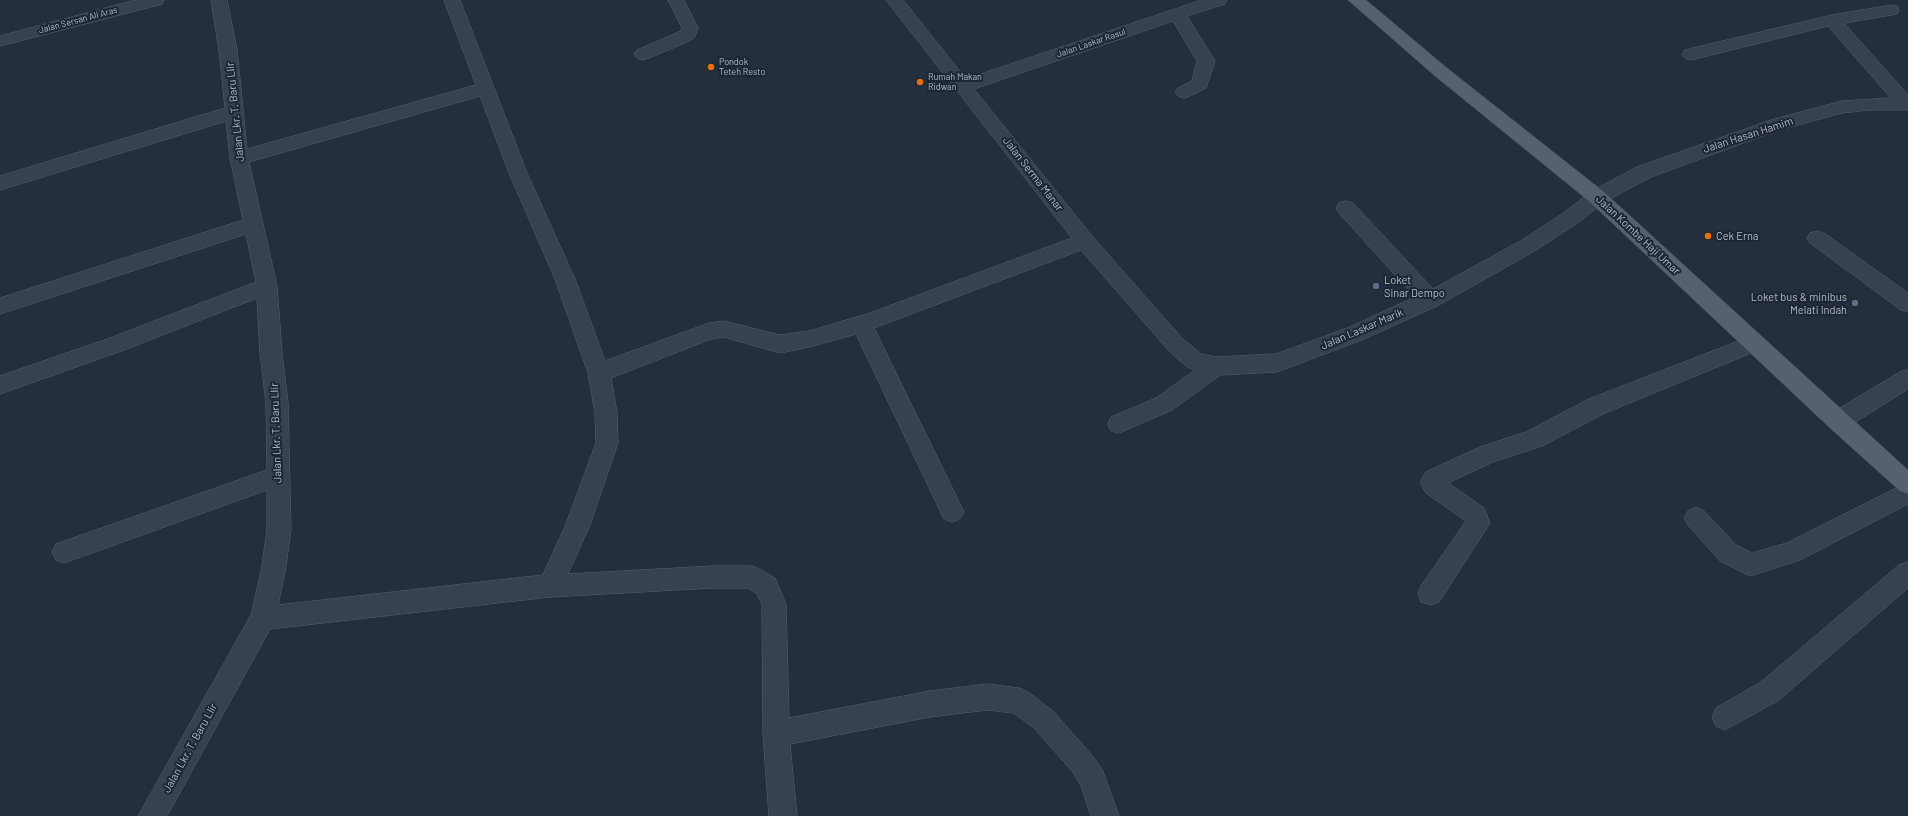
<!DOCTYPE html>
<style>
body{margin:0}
canvas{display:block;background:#242f3e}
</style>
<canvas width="1908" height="816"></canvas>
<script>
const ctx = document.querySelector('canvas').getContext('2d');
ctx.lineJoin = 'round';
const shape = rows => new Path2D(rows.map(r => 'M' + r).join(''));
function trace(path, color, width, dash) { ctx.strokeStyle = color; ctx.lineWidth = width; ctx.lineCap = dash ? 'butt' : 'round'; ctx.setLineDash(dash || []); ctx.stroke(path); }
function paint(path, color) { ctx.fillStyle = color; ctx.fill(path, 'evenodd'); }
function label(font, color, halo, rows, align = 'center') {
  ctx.font = font + ' Barlow,sans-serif'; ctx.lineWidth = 4; ctx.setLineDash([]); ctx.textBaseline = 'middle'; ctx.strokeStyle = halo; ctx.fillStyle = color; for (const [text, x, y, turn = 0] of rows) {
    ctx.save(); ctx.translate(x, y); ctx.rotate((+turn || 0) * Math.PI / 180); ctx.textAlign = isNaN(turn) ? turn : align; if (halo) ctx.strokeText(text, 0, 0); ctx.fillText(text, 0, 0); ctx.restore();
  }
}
const minor = shape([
 [136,0,164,0,162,4,0,46,0,36,136,0],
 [211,0,227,0,237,50,247,149,476,85,444,0,460,0,527,173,575,279,605,361,709,323,724,321,780,335,809,331,870,313,1072,238,886,0,903,0,966,79,1202,0,1227,0,1225,4,1187,16,1215,61,1206,88,1190,96,1184,98,1178,96,1175,92,1178,88,1192,81,1197,61,1173,21,974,89,1092,236,1158,311,1183,339,1201,354,1216,357,1276,354,1350,327,1415,297,1339,213,1336,208,1339,203,1346,201,1353,203,1433,289,1524,239,1565,212,1590,192,1637,167,1771,120,1842,101,1891,98,1828,26,1691,60,1685,58,1682,54,1685,50,1832,15,1891,5,1897,6,1899,10,1897,14,1844,23,1908,95,1908,110,1869,110,1842,113,1776,131,1651,177,1604,202,1579,222,1538,249,1437,306,1364,339,1277,372,1220,375,1172,410,1119,433,1111,431,1108,424,1111,417,1156,398,1195,370,1187,367,1169,351,1081,250,874,328,964,512,960,519,952,522,944,519,856,334,809,347,780,353,724,337,711,339,611,378,617,413,618,443,590,525,568,574,712,566,751,566,760,569,775,578,786,604,789,718,930,691,987,684,1019,688,1028,692,1053,711,1090,753,1102,769,1119,816,1091,816,1081,786,1072,771,1035,729,1014,713,987,710,930,717,790,744,797,816,769,816,763,734,762,604,757,594,748,588,712,588,550,597,270,629,167,816,138,816,251,615,261,572,267,530,267,490,64,563,56,560,52,552,56,544,267,470,266,403,260,353,257,298,124,350,0,394,0,376,110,338,256,282,246,234,0,314,0,298,243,220,230,158,226,121,0,190,0,176,225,108,219,50,211,0],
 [480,96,509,173,555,279,588,373,595,413,596,443,566,524,543,575,278,605,285,572,291,530,288,403,282,353,277,286,249,162,480,96],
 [668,0,684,0,698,28,696,34,694,38,687,42,649,58,643,60,637,58,634,54,637,50,681,31,682,28,668,0],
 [1817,231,1824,233,1908,293,1908,312,1901,310,1810,243,1807,238,1810,233,1817,231],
 [1754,335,1761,337,1765,343,1761,349,1605,413,1542,446,1493,462,1448,483,1484,508,1490,523,1439,602,1430,605,1421,602,1418,594,1421,586,1466,521,1426,493,1420,482,1426,472,1480,447,1526,432,1589,399,1754,335],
 [1908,369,1908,389,1846,428,1838,430,1830,428,1827,421,1830,414,1900,372,1908,369],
 [1908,482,1908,504,1800,560,1750,576,1720,561,1688,525,1684,518,1688,511,1696,507,1704,511,1736,545,1752,553,1787,543,1908,482],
 [1908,562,1908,588,1779,700,1725,730,1716,726,1712,717,1716,708,1761,682,1899,565,1908,562]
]);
const major = shape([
 [1348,0,1366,0,1447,68,1604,192,1908,470,1908,494,1900,491,1830,428,1590,202,1435,76,1348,0]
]);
const markers = [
 [711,67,4,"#e8710a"],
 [920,82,4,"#e8710a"],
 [1708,236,4,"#e8710a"],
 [1376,286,4,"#5c6f8a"],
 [1855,303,4,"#5c6f8a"]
];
const farStreetnames = [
 ["Jalan Sersan Ali Aras",78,20,-15],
 ["Jalan Laskar Rasul",1091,43,-19]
];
const farPoinames = [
 ["Pondok",719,62],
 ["Teteh Resto",719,72],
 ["Rumah Makan",928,77],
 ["Ridwan",928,87]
];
const streetNames = [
 ["Jalan Lkr. T. Baru Llir",235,112,-96],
 ["Jalan Hasan Hamim",1748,135,-18],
 ["Jalan Serma Manar",1033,174,52],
 ["Jalan Kombe Haji Umar",1638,235,43],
 ["Jalan Laskar Marik",1362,329,-23],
 ["Jalan Lkr. T. Baru Llir",276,433,-92],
 ["Jalan Lkr. T. Baru Llir",190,748,-61]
];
const poiNames = [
 ["Cek Erna",1716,236],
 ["Loket",1384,280],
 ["Sinar Dempo",1384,293],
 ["Loket bus & minibus",1847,297,"right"],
 ["Melati Indah",1847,310,"right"]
];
trace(minor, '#565f6c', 1);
trace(major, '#414a57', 1);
paint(minor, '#38414e');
paint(major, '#56606e');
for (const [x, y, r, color] of markers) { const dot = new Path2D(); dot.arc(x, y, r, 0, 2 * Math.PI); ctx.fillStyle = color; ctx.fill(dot); trace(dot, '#1d2633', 1.5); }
label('9px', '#b4bcc9', '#1d2633', farStreetnames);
label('9px', '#b4bcc9', '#1d2633', farPoinames, 'left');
label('11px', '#b4bcc9', '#1d2633', streetNames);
label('11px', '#b4bcc9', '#1d2633', poiNames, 'left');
</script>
